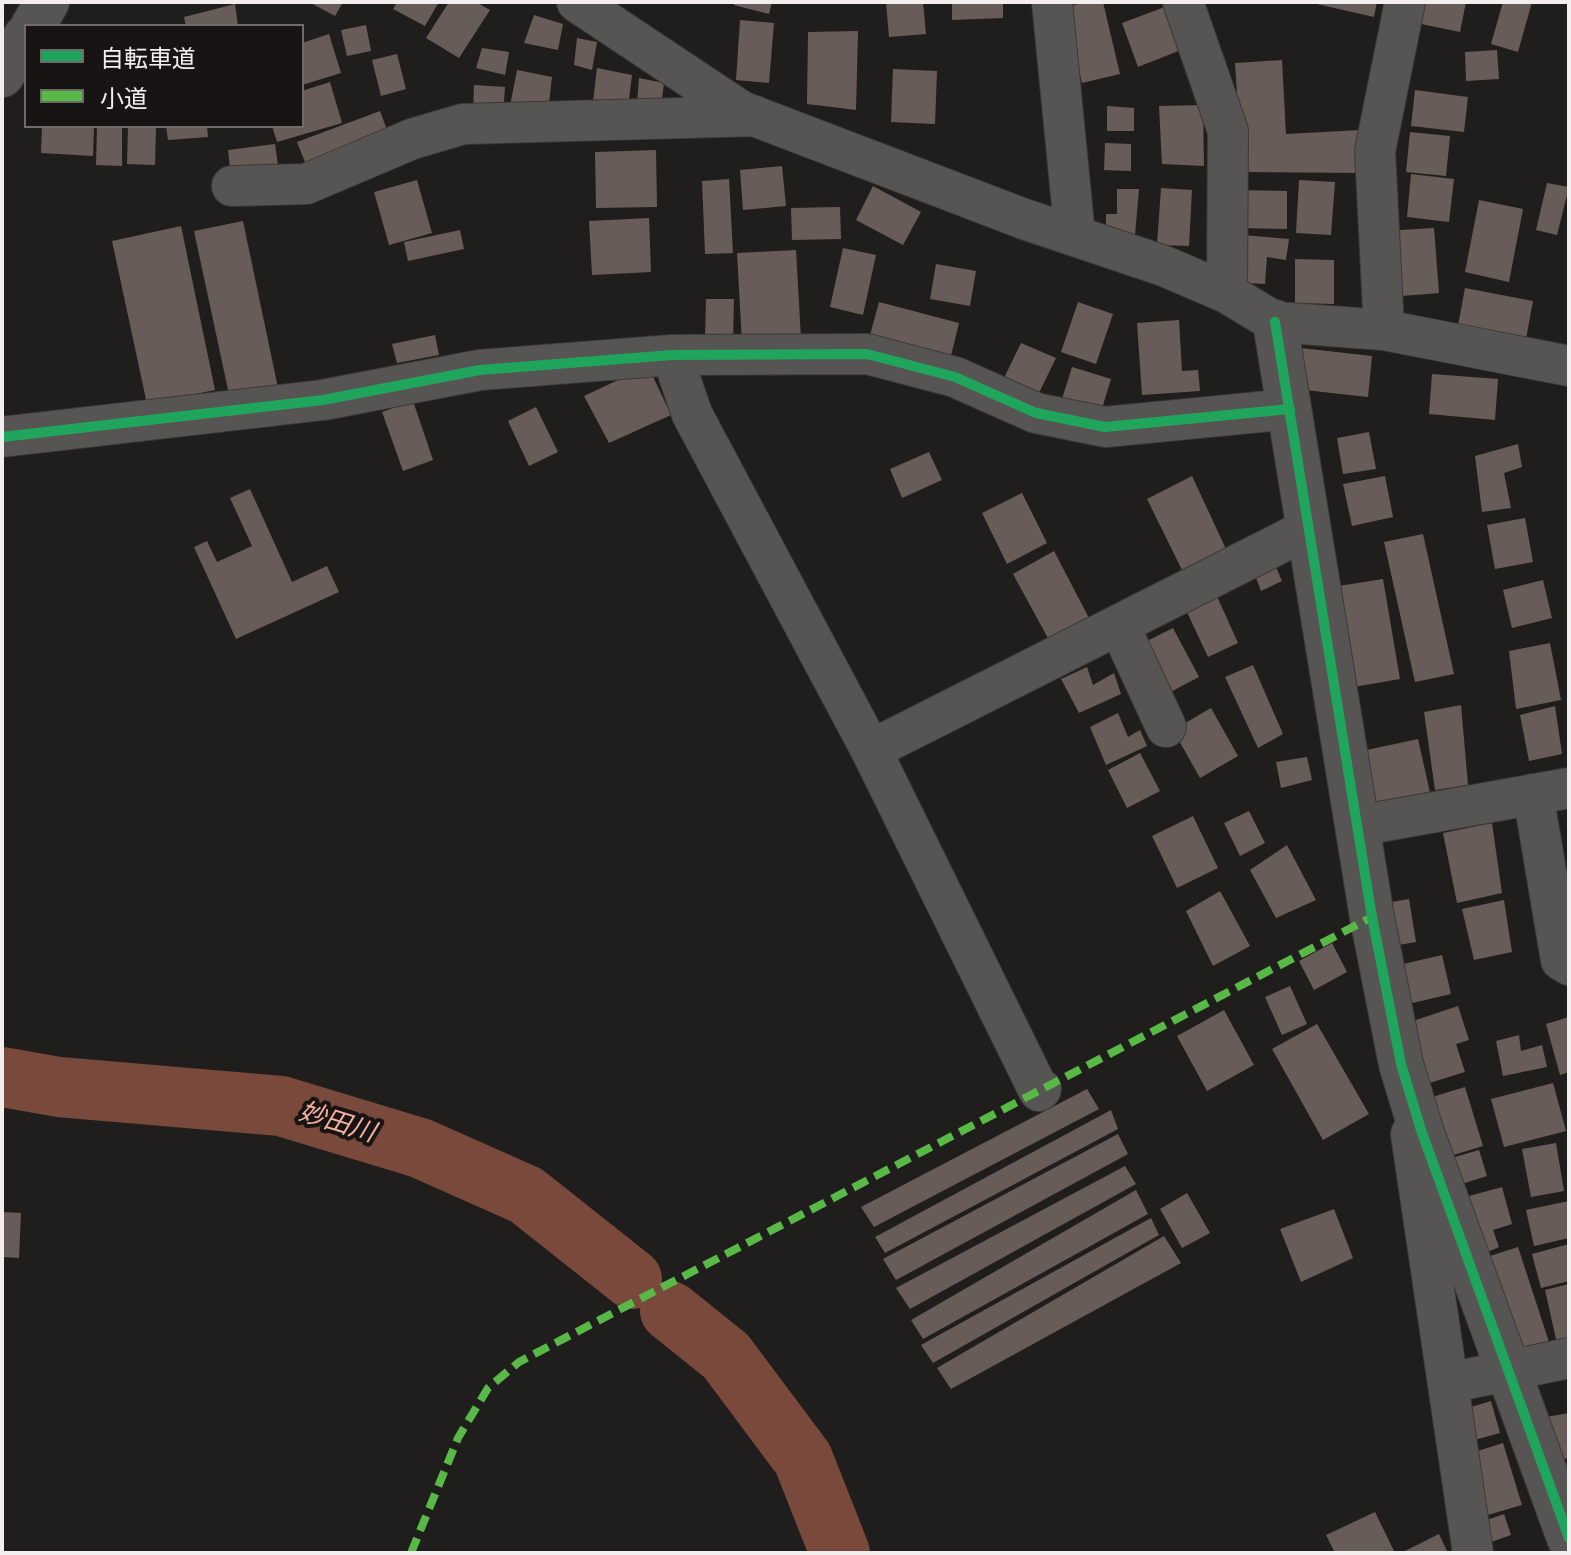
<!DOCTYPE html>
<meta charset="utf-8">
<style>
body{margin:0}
#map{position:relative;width:1571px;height:1555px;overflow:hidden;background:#201e1d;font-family:"Roboto Serif","Noto Sans JP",serif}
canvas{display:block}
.frame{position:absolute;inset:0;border:4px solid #f1eeed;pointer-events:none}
.legend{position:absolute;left:24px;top:24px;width:280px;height:104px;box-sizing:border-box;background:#181413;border:2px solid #6f6b6a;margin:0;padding:10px 14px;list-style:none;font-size:24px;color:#f1eeed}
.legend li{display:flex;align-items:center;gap:16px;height:40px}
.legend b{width:40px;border:2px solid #6f6b6a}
</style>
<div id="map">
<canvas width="1571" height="1555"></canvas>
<div class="frame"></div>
<ul class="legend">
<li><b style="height:10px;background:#20a55d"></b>自転車道</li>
<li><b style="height:10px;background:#58b947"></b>小道</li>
</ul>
</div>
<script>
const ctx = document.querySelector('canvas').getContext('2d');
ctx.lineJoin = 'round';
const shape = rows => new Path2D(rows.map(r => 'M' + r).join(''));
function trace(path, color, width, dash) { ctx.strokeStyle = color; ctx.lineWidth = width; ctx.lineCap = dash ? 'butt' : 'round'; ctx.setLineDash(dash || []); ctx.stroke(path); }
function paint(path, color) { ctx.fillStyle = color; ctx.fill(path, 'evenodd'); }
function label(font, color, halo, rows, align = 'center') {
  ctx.font = font + ' "Roboto Serif","Noto Sans JP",serif'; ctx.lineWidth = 8; ctx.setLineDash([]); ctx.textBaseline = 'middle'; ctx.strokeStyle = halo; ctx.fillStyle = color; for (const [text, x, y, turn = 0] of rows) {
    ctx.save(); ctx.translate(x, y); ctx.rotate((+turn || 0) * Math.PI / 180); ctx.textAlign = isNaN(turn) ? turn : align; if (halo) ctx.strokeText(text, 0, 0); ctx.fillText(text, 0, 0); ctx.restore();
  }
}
const river = shape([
 [2,1077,59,1087,281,1106,420,1148,526,1195,632,1279],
 [670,1311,726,1356,803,1459,840,1553]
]);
const building = shape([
 [309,2,343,2,335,16],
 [397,2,439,2,425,26,393,9],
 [449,2,476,2,490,10,459,58,426,38],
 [734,2,772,2,769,14,734,5],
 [886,2,923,2,926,34,889,37],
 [952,2,1003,2,1003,18,952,20],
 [1088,2,1103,2,1120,74,1082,83,1064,7],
 [1308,2,1377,2,1374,17],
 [1411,2,1466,2,1460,32,1407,21],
 [1503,2,1532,2,1518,52,1491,44],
 [235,4,238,26,186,26,184,17],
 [1170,5,1186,48,1138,67,1122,23],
 [534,15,563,24,558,50,524,43],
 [740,20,774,23,769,83,736,80],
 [366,25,371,51,347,56,341,30],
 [858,31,856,110,807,104,808,32],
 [329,34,341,73,302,85,302,43],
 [577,38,597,42,592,70,574,65],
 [482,48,509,52,505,75,476,68],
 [1497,50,1499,79,1466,81,1465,52],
 [397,54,406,89,381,96,372,60],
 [1282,60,1286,134,1361,130,1362,173,1242,172,1235,63],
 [597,68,632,75,628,107,593,102],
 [893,69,937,71,935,124,891,122],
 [517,70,552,77,548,112,510,106],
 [639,78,664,83,661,107,637,103],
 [330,82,342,123,277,142,272,126,302,126,302,91],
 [474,85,505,87,503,116,473,115],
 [1415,90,1468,97,1464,132,1411,126],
 [1203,105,1204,166,1162,164,1159,106],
 [1107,106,1134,108,1134,131,1107,131],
 [380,111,393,146,311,177,297,142],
 [42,126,94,126,93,156,41,153],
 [97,126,122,126,122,166,96,165],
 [128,126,156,126,155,165,127,164],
 [166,126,207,126,208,137,168,140],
 [1410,132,1450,136,1446,176,1406,172],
 [1105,143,1131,144,1131,171,1104,170],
 [275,144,279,172,231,178,228,150],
 [656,150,657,207,596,208,595,152],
 [782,166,786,206,743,210,740,170],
 [1411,174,1454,179,1449,222,1407,217],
 [729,179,733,253,705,254,702,181],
 [417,180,432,233,389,245,374,192],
 [1299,180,1335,182,1331,235,1296,233],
 [1547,183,1569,187,1557,235,1536,230],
 [873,186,921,212,903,245,856,220],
 [1161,188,1192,190,1189,246,1157,245],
 [1117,189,1139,189,1135,235,1106,233,1106,214,1117,214],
 [1239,190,1287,191,1287,229,1238,228],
 [1479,200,1523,209,1509,282,1465,272],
 [840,207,841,239,792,240,791,208],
 [649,218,651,272,592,275,589,221],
 [243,221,278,388,230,399,194,231],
 [181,226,215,390,147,404,112,241],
 [1434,228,1439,293,1389,297,1384,231],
 [460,230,464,249,408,261,404,242],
 [1231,234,1289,239,1286,260,1267,257,1265,284,1228,282],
 [843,248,876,255,863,315,830,307],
 [796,250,801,339,742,343,737,253],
 [1295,259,1334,260,1334,304,1295,303],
 [936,264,976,271,970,306,930,299],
 [1465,288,1533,301,1525,344,1457,331],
 [706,299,734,299,733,341,705,340],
 [879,302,959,323,947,372,866,350],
 [1078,302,1113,314,1096,364,1061,352],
 [1179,320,1182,371,1198,370,1200,391,1142,395,1137,323],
 [435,335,439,355,397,363,392,344],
 [1021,343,1056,358,1038,395,1003,380],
 [1301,348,1372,356,1368,397,1296,389],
 [648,366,671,415,609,443,584,396],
 [1072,367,1111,379,1101,412,1062,399],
 [1432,374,1498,379,1495,420,1429,414],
 [413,401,433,460,403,471,382,412],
 [536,407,558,452,529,466,508,421],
 [1369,432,1376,469,1343,474,1337,438],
 [1518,444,1522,467,1504,473,1511,508,1482,512,1475,456],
 [929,452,942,480,902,498,890,469],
 [1192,476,1226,549,1182,570,1147,499],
 [1385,476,1393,517,1352,526,1343,484],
 [250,489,292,582,327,566,339,592,236,639,194,547,207,541,217,562,252,546,230,498],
 [1022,493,1047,543,1007,564,982,513],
 [1525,518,1533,562,1495,569,1487,525],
 [1423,534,1454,674,1415,682,1384,542],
 [1054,551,1089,618,1049,640,1013,574],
 [1273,560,1282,581,1261,591,1253,570],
 [1383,579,1400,679,1342,689,1326,588],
 [1543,580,1552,618,1512,628,1503,590],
 [1215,592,1238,643,1208,657,1185,608],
 [1173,628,1199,677,1161,697,1135,647],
 [1550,643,1561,700,1516,709,1509,651],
 [1253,665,1283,734,1258,748,1225,677],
 [1087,667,1093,685,1114,673,1121,694,1079,713,1061,679],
 [1461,705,1468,785,1435,790,1424,712],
 [1555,706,1562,754,1529,761,1520,715],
 [1211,708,1238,756,1200,778,1173,730],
 [1118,713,1128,737,1140,730,1147,746,1106,765,1090,727],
 [1418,739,1431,797,1361,812,1348,754],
 [1140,753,1160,791,1127,808,1108,770],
 [1307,757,1312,780,1281,788,1276,762],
 [1249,811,1265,843,1240,856,1224,823],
 [1193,816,1218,868,1177,888,1152,836],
 [1492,823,1502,893,1457,903,1443,833],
 [1287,845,1316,900,1276,918,1250,870],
 [1220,891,1250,946,1213,966,1186,911],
 [1409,899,1416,942,1387,947,1379,904],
 [1504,900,1512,952,1474,960,1462,909],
 [1332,943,1347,972,1314,990,1299,961],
 [1442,955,1451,994,1408,1004,1399,965],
 [1290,986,1307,1024,1282,1035,1265,997],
 [1458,1006,1469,1040,1456,1044,1465,1072,1423,1085,1404,1024],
 [1224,1010,1254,1065,1207,1091,1177,1036],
 [1569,1017,1569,1072,1560,1075,1546,1024],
 [1317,1024,1369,1114,1323,1140,1272,1049],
 [1519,1035,1521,1051,1542,1045,1547,1067,1503,1076,1496,1041],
 [1553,1083,1566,1131,1504,1147,1491,1099],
 [1465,1087,1483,1146,1447,1157,1429,1098],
 [1087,1089,1099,1109,874,1227,861,1207],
 [1111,1110,1118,1129,885,1253,875,1237],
 [1118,1134,1128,1154,896,1280,883,1259],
 [1556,1143,1564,1191,1531,1197,1522,1149],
 [1479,1150,1487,1176,1449,1188,1441,1161],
 [1125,1166,1136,1184,910,1309,896,1288],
 [1502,1187,1512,1224,1493,1230,1499,1247,1483,1254,1462,1198],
 [1136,1190,1148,1214,923,1339,911,1320],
 [1187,1193,1210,1233,1182,1248,1160,1209],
 [1569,1201,1569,1238,1534,1246,1526,1210],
 [1334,1209,1353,1258,1301,1282,1280,1229],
 [2,1212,21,1213,19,1258,2,1257],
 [1151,1218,1159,1235,933,1363,921,1345],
 [1164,1236,1181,1263,951,1389,937,1368],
 [1569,1244,1569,1281,1541,1288,1532,1254],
 [1518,1247,1550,1345,1516,1356,1484,1258],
 [1569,1284,1569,1346,1558,1348,1545,1290],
 [1491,1401,1500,1433,1467,1442,1458,1411],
 [1569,1413,1569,1458,1549,1462,1540,1418],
 [1503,1443,1522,1505,1481,1517,1462,1456],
 [1375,1512,1395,1553,1335,1553,1326,1535],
 [1504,1514,1511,1535,1477,1547,1469,1526],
 [1439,1534,1448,1553,1401,1553]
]);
const minor = shape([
 [577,2,741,111,1024,219,1164,266,1227,293,1275,322,1384,330,1569,366],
 [1052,2,1075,236],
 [1183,2,1228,131,1227,293],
 [232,186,306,184,412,139,463,124,755,116],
 [1384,330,1375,151,1405,2],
 [672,355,692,414,871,750,1039,1091,1041,1089],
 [2,437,323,400,480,370,672,355,867,354,955,377,1036,413,1105,427,1290,409],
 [1119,625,1166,727],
 [871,750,1310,528],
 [1533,794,1561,960,1569,965],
 [1357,826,1569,788],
 [1411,1134,1473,1553],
 [1448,1383,1569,1358]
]);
const tertiary = shape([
 [33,26,47,2],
 [2,75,26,36],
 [1275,322,1372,917,1401,1064,1421,1130,1569,1538]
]);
const quiet = shape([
 [411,1553,458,1438,488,1388,519,1362,1372,917]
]);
const cycleway = shape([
 [1275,322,1372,917,1401,1064,1421,1130,1569,1538],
 [2,437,323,400,480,370,672,355,867,354,955,377,1036,413,1105,427,1290,409]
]);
const waterNames = [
 ["妙田川",337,1123,17]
];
trace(river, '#79493c', 60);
paint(building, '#685c58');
trace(minor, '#3c3a39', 42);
trace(tertiary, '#3c3a39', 46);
trace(minor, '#575554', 40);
trace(tertiary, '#575554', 44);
trace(quiet, '#58b947', 8, [16, 8]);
trace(cycleway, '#20a55d', 10);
label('italic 26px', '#f5b09e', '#181413', waterNames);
</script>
